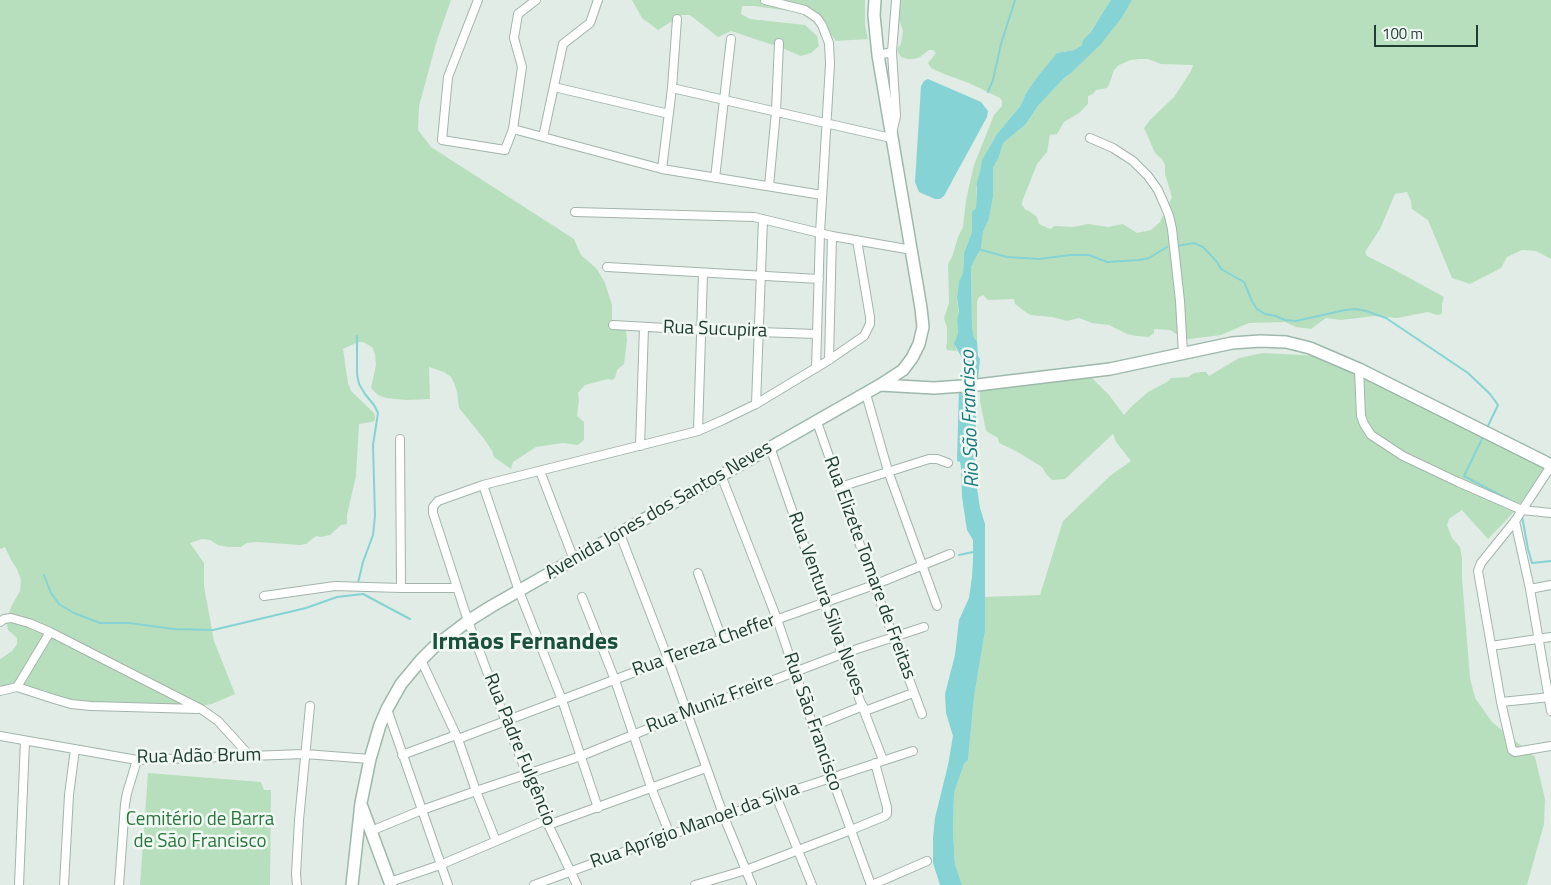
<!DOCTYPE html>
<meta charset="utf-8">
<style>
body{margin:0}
#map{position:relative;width:1551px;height:885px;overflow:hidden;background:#e0ece5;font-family:"Titillium Web",sans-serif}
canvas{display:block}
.scale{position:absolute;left:1374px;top:25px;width:104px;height:22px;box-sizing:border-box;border:2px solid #203d32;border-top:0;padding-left:6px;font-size:15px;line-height:18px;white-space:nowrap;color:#203d32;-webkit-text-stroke:4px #f1f8f4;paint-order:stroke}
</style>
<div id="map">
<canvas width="1551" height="885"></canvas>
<div class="scale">100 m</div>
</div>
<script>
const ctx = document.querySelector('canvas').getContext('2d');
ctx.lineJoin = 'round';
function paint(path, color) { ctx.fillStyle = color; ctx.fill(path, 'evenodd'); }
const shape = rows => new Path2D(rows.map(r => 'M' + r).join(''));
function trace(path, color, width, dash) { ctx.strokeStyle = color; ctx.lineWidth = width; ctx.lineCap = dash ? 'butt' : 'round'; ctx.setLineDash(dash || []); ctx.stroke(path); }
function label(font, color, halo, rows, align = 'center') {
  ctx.font = font + ' "Titillium Web",sans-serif'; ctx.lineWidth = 5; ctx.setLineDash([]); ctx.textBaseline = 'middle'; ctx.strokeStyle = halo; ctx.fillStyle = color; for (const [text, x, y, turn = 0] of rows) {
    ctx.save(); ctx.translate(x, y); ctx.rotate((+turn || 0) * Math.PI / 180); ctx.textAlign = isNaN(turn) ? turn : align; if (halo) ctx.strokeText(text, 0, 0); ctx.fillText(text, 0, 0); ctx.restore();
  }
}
const green = shape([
 [0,0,451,0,437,40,419,106,418,130,431,147,574,239,581,255,597,269,605,283,612,305,612,320,619,324,626,331,627,340,624,364,617,370,615,378,612,380,608,379,585,385,578,393,579,400,577,416,584,422,584,440,578,445,563,443,536,447,513,462,511,469,494,457,492,451,485,440,459,408,457,392,454,383,451,377,444,372,429,367,430,399,406,400,386,398,378,395,371,388,376,365,375,354,372,347,363,342,358,342,343,349,348,383,351,391,374,413,375,417,375,420,372,422,359,424,356,476,347,515,347,524,341,525,330,535,321,537,316,536,306,544,300,545,257,542,247,543,241,547,228,547,218,545,210,540,202,539,190,543,204,563,204,586,214,641,235,694,212,704,196,707,95,704,62,698,44,690,7,685,0,685,0,659,12,651,17,644,17,638,8,630,6,621,12,605,20,591,21,580,17,569,11,560,5,547,0,549],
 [632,0,865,0,865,25,868,39,836,41,826,29,805,13,754,6,742,6,741,14,750,19,805,25,817,36,819,46,811,53,801,56,782,48,731,31,718,37,690,15,682,15,658,30,642,18],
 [899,0,1111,0,1104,13,1094,26,1082,45,1074,50,1057,53,1026,93,1021,105,997,134,984,157,976,189,976,208,972,216,972,232,964,253,963,273,959,281,957,298,959,317,957,322,958,333,955,347,957,351,947,350,946,347,947,342,947,328,944,318,949,303,948,264,952,257,958,237,963,227,966,200,974,165,994,115,1002,106,1002,101,1000,98,969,83,944,74,931,68,928,63,936,53,933,50,929,50,920,57,914,59,907,59,901,57,898,52,898,48,901,44,903,31,897,13],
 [1132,0,1551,0,1551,259,1536,251,1522,250,1507,257,1501,268,1470,284,1452,278,1428,220,1412,209,1411,201,1407,192,1395,194,1380,229,1365,252,1367,256,1391,268,1444,297,1442,304,1442,314,1437,315,1428,312,1397,318,1374,316,1341,320,1326,318,1311,329,1296,327,1285,322,1249,323,1221,335,1181,340,1178,335,1170,330,1154,329,1154,333,1149,337,1137,336,1127,334,1109,325,1092,323,1079,318,1067,321,1052,317,1031,315,1027,313,1015,304,1014,299,988,300,983,295,979,297,977,301,977,341,974,338,972,327,971,267,981,248,983,232,989,219,993,197,993,168,999,157,1003,143,1025,125,1038,106,1065,77,1070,74,1082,62,1123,16],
 [1140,59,1148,59,1161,64,1193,65,1191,71,1174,97,1150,120,1144,128,1155,153,1162,159,1165,165,1165,174,1172,197,1160,222,1151,230,1137,233,1123,224,1108,227,1088,224,1073,227,1055,226,1050,229,1039,224,1037,217,1029,211,1026,210,1022,205,1022,202,1037,164,1047,152,1050,135,1057,134,1064,122,1079,113,1088,104,1088,96,1093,94,1096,90,1107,88,1109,85,1114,70,1119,65,1131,60],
 [1263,353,1320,356,1547,465,1544,471,1515,511,1488,539,1462,510,1449,519,1447,525,1452,538,1460,547,1462,559,1462,578,1470,678,1475,698,1492,722,1535,757,1545,799,1544,824,1527,885,962,885,955,864,953,831,954,793,964,764,968,760,974,697,985,631,984,597,1040,595,1063,521,1110,476,1131,461,1116,442,1113,434,1065,479,1052,480,1047,475,1042,467,1016,451,999,443,998,438,986,431,980,401,980,392,977,385,1090,376,1109,395,1124,415,1131,407,1148,392,1167,382,1171,378,1188,377,1194,373,1202,372,1206,372,1209,376,1239,358],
 [148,773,261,782,264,790,271,790,270,885,140,885]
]);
const water = shape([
 [1111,0,1132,0,1123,16,1101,44,1070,74,1065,77,1038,106,1025,125,1003,143,999,157,993,168,993,197,989,219,983,232,981,248,971,267,972,327,974,338,977,341,978,356,980,359,978,380,975,381,954,344,958,333,957,322,959,311,957,298,959,281,963,273,964,253,972,232,972,212,976,208,977,182,980,172,982,160,997,134,1021,105,1026,93,1039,75,1057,53,1074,50,1082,45,1083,40,1090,33],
 [928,79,981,102,988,111,987,117,944,196,940,199,935,199,919,192,915,182,921,86,924,81],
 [975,385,976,412,975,474,980,508,985,524,985,631,974,697,968,760,964,764,954,793,953,831,955,864,962,885,940,885,933,863,933,838,935,818,948,765,953,736,946,713,945,694,955,655,959,620,969,598,972,577,973,559,973,540,967,530,962,497,961,467,960,462,957,461,959,388]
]);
const stream = shape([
 [988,92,993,80,1001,44,1015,0],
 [1177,246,1194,243,1203,247,1217,262,1221,269,1244,282,1252,301,1257,309,1265,314,1276,316,1285,320,1296,321,1345,310,1356,309,1366,311,1386,318,1468,373,1490,394,1498,405,1487,428],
 [978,249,1007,257,1039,259,1070,255,1089,255,1107,262,1139,260,1149,258,1167,247],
 [357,336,357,374,359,384,365,394,374,405,378,413,373,445,375,516,373,535,363,562,358,583],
 [1483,437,1464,476,1517,504],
 [1522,516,1528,549,1532,563,1551,561],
 [959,555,973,552],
 [44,575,51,593,59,604,74,613,100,623,129,623,174,629,213,630,306,608,337,597,363,594,410,619]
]);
const street = shape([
 [478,0,448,77,442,140,505,150,513,129,522,67,514,38,518,14,536,0],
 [765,0,805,10,817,18,822,25,829,43,830,64,820,233,816,368],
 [878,55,892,52,896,0],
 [554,87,669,114],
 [672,88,891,138,896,116,892,52],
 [513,129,662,169,822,195],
 [543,137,563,44,590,23,598,0],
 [1090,138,1113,148,1133,161,1148,176,1158,190,1165,206,1169,216,1172,229,1180,301,1183,354],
 [662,169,672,88,677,19],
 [715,178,731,39],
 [769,186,776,111,779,43],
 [575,212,754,217,832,236,912,250],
 [607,267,819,279],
 [613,325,701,330,817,334],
 [829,360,832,236],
 [1359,369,1361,416,1364,424,1371,435,1403,456,1458,482,1522,510,1551,513],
 [866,394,888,471,937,606],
 [756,404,763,219],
 [817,422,874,585,922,714],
 [698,431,703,273],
 [400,439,401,588],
 [640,446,644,327],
 [770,447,842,654,883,760],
 [1551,466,1515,521,1481,563,1478,571,1501,702,1512,750,1515,752,1551,746],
 [540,471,574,560],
 [721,475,777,619,813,726,871,885],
 [483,485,519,591,562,700,598,808],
 [840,487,929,459,937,459,948,463],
 [1515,521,1530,589,1551,711],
 [620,534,668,659,724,817,752,885],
 [698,573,722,639],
 [1530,589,1551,585],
 [264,596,335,586,401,588,457,588],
 [582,597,615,680,651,787,670,835],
 [0,622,4,619,11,618,29,623,50,632,201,709,218,721,249,755],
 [1491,646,1551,637],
 [421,660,458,739,476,791,496,841],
 [17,687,50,632],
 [0,691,17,687,54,699,71,704,91,706,197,709],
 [1501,702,1551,697],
 [387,709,448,885],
 [865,711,913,693],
 [813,726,863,706],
 [0,736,137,760,305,754,370,759],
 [458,739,722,639,874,585,950,554],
 [402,755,456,735],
 [776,796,812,885],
 [548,825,706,768],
 [371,831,422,810,476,791,581,756,687,713,842,654,924,627],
 [390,882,440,865,546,820],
 [19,885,25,741],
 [64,885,69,795,75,749],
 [119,885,125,804,127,793,137,760],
 [297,885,296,874,299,820,310,706],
 [534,885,670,835,724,817,776,796,913,751],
 [577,885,546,820,506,722,468,621,433,513,433,507,438,501,483,485,698,431,723,420,756,404,829,360,864,336,870,324,870,317,857,240],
 [695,885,746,870,851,830,885,816,887,814,887,807,875,763],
 [872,885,927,861]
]);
const secondary = shape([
 [880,385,934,388,977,385,1110,369,1232,343,1260,341,1286,342,1310,348,1359,369,1551,465],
 [362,807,391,885],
 [352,885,361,803,370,759,380,725,387,709,401,684,421,660,434,647,468,621,492,606,880,385,903,370,912,358,919,344,923,327,921,308,878,55,874,15,875,0]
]);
const streetNames = [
 ["Rua Sucupira",715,330,2],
 ["Avenida Jones dos Santos Neves",659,511,-30],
 ["Rua Elizete Tomare de Freitas",869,568,70],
 ["Rua Ventura Silva Neves",826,604,70],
 ["Rua Tereza Cheffer",704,646,-20],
 ["Rua Muniz Freire",710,704,-21],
 ["Rua São Francisco",812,722,71],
 ["Rua Padre Fulgêncio",519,750,68],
 ["Rua Adão Brum",199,757,-1],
 ["Rua Aprígio Manoel da Silva",695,826,-20]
];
const parkNames = [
 ["Cemitério de Barra",200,820],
 ["de São Francisco",200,842]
];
const waterNames = [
 ["Rio São Francisco",971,419,-92]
];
const districtNames = [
 ["Irmãos Fernandes",525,643]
];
paint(green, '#b8dfbd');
paint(water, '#85d3d4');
trace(stream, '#85d3d4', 2);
trace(street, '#a3b4ac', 10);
trace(secondary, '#9eb8ac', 14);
trace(street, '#fff', 8);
trace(secondary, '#fff', 11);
label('19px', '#203d32', '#f1f8f4', streetNames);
label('19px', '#28763c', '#f1f8f4', parkNames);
label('italic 20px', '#17797d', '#f1f8f4', waterNames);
label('bold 24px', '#1b513c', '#f1f8f4', districtNames);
</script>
